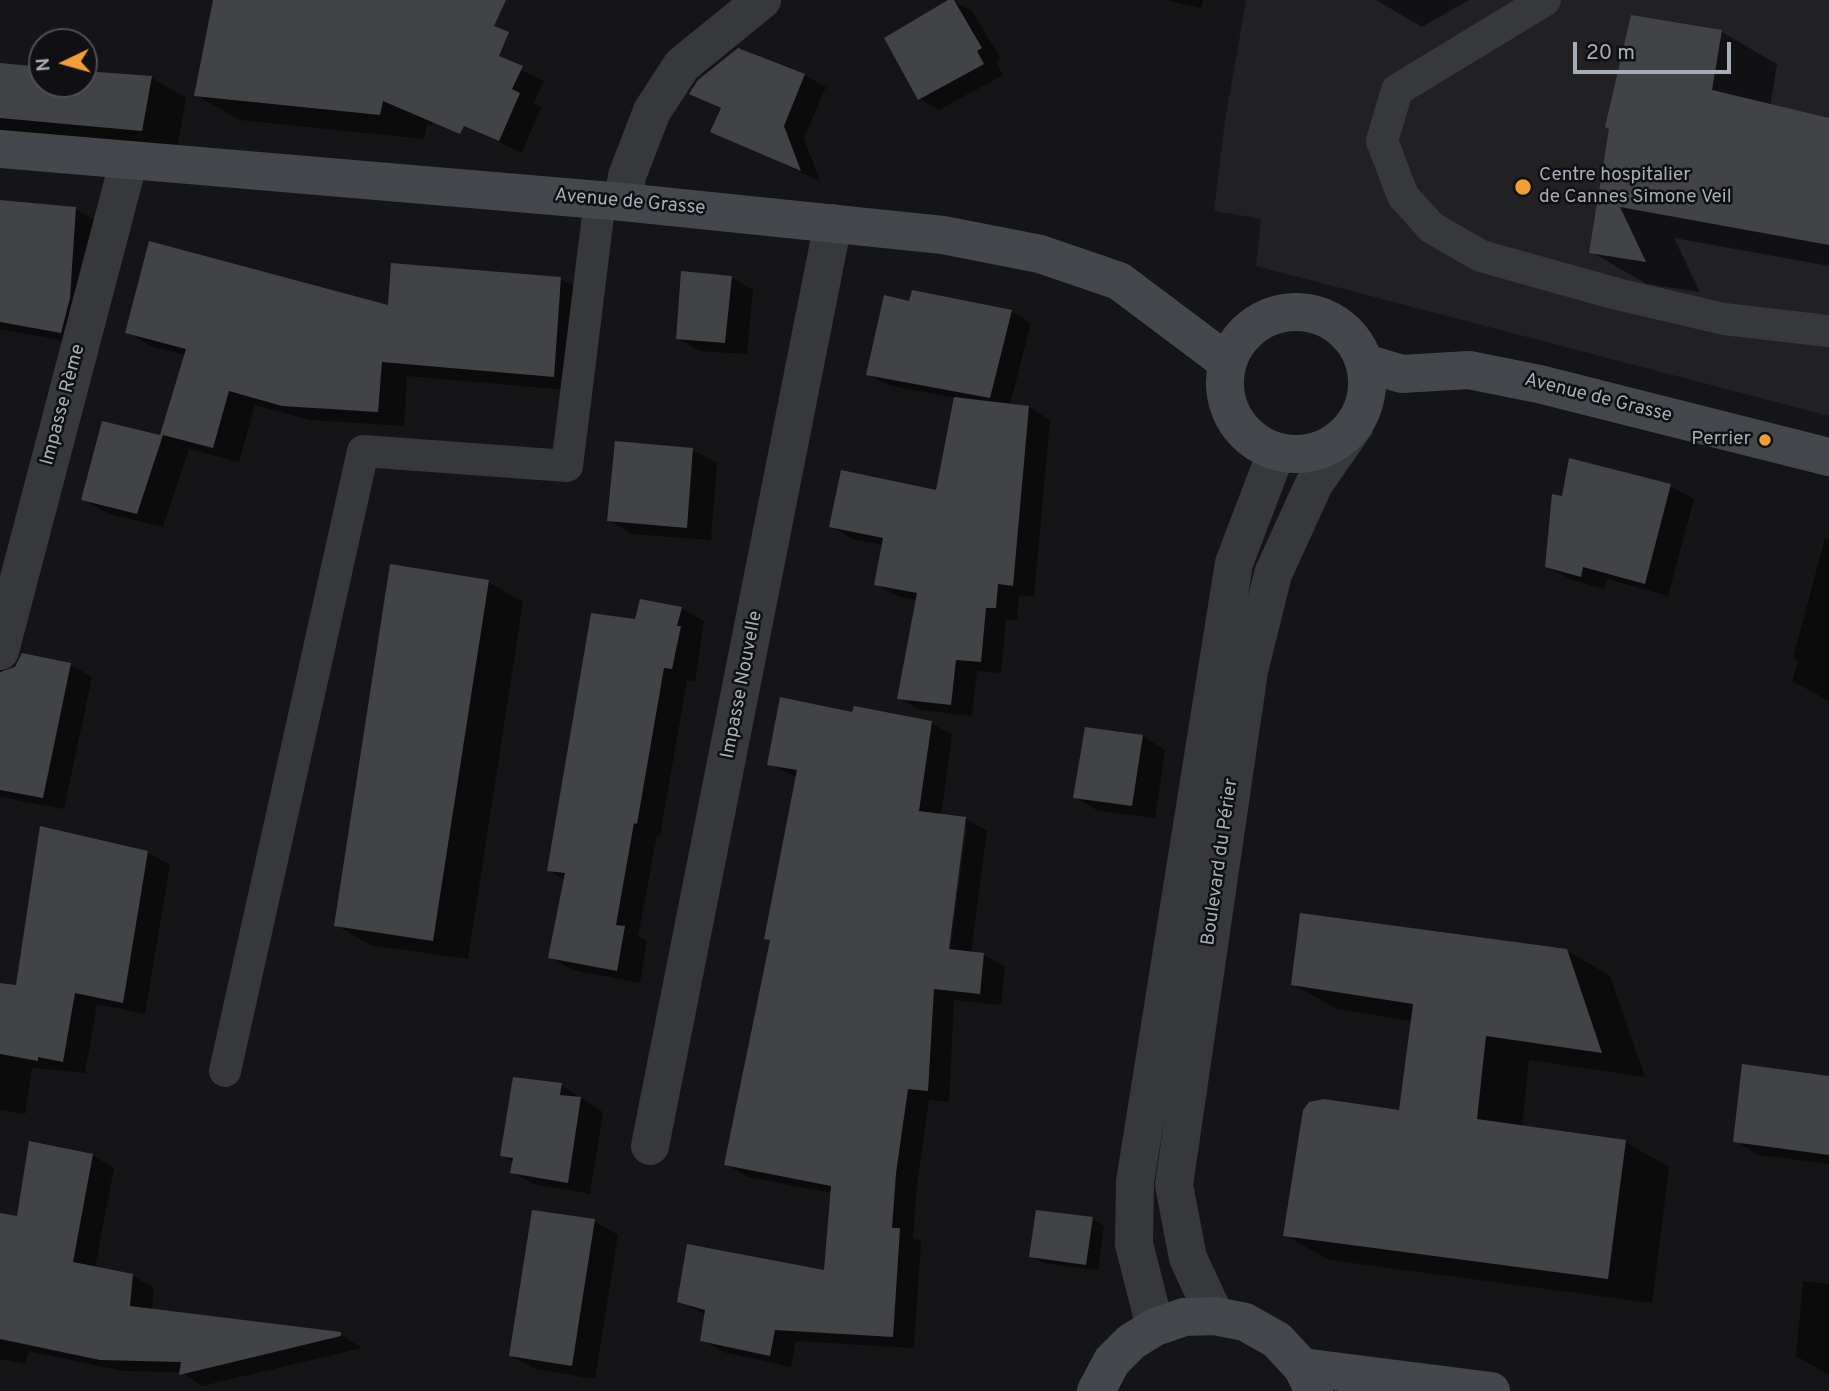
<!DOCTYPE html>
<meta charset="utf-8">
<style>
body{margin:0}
#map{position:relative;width:1829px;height:1391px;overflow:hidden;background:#151517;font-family:Overpass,sans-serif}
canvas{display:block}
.north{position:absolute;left:28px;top:28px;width:70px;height:70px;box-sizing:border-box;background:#101012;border:2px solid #4c4f54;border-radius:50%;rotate:265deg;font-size:19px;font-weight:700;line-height:28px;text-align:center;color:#a7adb7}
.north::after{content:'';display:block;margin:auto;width:24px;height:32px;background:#f09f35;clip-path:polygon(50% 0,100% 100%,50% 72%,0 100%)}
.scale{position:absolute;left:1573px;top:42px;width:158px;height:32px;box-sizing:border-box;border:4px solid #a7adb7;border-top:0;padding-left:9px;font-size:21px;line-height:24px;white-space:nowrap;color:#a7adb7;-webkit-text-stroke:5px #101012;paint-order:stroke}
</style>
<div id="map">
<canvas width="1829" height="1391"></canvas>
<div class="north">N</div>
<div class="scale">20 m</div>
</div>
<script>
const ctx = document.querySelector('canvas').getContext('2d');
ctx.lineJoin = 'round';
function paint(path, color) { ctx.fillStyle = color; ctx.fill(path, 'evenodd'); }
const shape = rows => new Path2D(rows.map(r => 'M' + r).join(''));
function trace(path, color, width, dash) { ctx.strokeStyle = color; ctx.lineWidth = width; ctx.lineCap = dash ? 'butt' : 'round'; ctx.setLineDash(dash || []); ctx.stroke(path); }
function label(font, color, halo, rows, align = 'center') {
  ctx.font = font + ' Overpass,sans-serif'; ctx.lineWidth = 5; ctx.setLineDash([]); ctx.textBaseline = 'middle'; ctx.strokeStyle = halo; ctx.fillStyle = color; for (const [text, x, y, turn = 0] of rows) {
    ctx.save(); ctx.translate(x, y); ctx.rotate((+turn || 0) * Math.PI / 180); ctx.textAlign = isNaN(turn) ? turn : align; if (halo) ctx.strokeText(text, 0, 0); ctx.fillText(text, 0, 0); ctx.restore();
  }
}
const built = shape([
 [1246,0,1829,0,1829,416,1256,266,1261,219,1214,211,1225,121]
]);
const shadow = shape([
 [215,0,456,0,465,43,544,81,534,103,541,107,522,153,435,111,432,126,427,124,424,139,240,120,196,95],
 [951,0,972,11,1001,59,996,62,1003,75,939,110,920,99],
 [1165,0,1203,0,1201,8],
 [1376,0,1469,0,1422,27],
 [1632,17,1722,32,1777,64,1770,108,1829,135,1829,266,1674,238,1700,292,1647,284,1591,252],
 [739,50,805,75,826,87,804,138,820,181,713,131,722,110,692,94],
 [0,65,42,69,42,84,84,84,84,72,152,78,186,98,177,150,0,134],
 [0,202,75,209,97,221,82,344,0,329],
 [392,265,561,279,587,294,579,391,407,376,404,426,310,420,255,405,239,462,189,449,163,527,109,514,83,499,161,437,186,355,153,347,127,332,389,307],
 [731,277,753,290,747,354,699,351,678,338],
 [913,292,1012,312,1031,323,1010,405,1029,407,1050,420,1034,597,1019,595,1017,620,1006,619,1001,673,977,671,972,716,920,710,899,698,917,600,897,596,876,584,884,545,852,539,831,526,937,492,955,398,887,385,868,374,911,303],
 [693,450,717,463,711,540,632,534,608,520],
 [1670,486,1694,499,1668,596,1607,579,1604,589,1570,579,1546,566,1564,499],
 [1825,538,1829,539,1829,701,1792,681,1798,661,1793,658],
 [488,582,523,602,468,959,370,945,336,925],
 [681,608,704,621,695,681,687,680,660,836,657,835,638,936,647,941,640,983,573,970,550,957,565,880,549,870,636,621],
 [0,649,2,674,16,668,71,665,92,677,64,809,0,797],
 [853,714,931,723,952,735,941,816,966,819,987,831,971,953,984,955,1005,967,1001,1005,954,1000,949,1102,929,1100,917,1185,913,1238,921,1242,914,1348,796,1341,791,1367,723,1352,702,1340,706,1315,679,1301,826,1272,832,1193,748,1177,726,1164,772,941,766,938,797,777,769,764],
 [963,825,967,825,949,958,946,957],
 [1143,736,1165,750,1155,818,1098,811,1075,797],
 [147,852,170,865,145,1014,97,1004,85,1073,32,1068,25,1114,0,1110,0,984,17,987],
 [1566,950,1610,976,1645,1077,1529,1060,1522,1127,1625,1142,1669,1167,1652,1303,1329,1260,1285,1235,1401,1112,1413,1021,1336,1009,1293,984],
 [1829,1077,1829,1164,1759,1155,1735,1141],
 [561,1085,603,1112,590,1194,534,1184,512,1172,514,1162,502,1155],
 [92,1155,114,1168,95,1268,133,1276,154,1288,152,1310,340,1334,362,1348,202,1386,181,1372,122,1371,29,1351,25,1364,0,1359,0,1214,19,1218],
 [1093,1219,1104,1226,1098,1270,1043,1263,1031,1256],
 [594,1221,618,1235,595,1379,535,1369,511,1356],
 [1803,1281,1829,1284,1829,1375,1796,1356]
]);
const building = shape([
 [213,0,506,0,494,26,509,32,499,56,523,66,512,89,520,93,499,141,464,126,460,134,383,101,380,115,194,96],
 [948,0,954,0,982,48,977,51,984,64,918,100,884,38],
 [1631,15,1722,30,1712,90,1829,118,1829,245,1620,207,1646,262,1589,253,1609,129,1605,127],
 [738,48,805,74,784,126,801,171,710,132,721,108,689,94,698,80],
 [0,63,42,67,42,84,84,84,84,71,152,76,142,131,0,118],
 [0,200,76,207,70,298,61,333,0,322],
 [149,241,388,305,391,263,561,277,554,377,382,362,378,412,282,406,229,391,213,448,163,435,137,514,81,500,102,421,160,435,186,349,125,333],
 [681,271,732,276,725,343,676,339],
 [912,290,1012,310,990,398,866,375,884,295,909,301],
 [954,397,1029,406,1013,586,998,584,996,608,986,608,981,662,956,660,951,705,897,699,917,593,874,585,883,538,829,527,841,470,936,490],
 [615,441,693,448,687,528,607,521],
 [1569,458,1671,484,1645,584,1583,567,1581,577,1545,567,1552,494,1562,496],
 [390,564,489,580,433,941,334,926],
 [640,599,682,607,677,626,681,626,672,669,664,668,637,824,634,823,616,925,625,926,617,971,548,958,565,873,547,871,591,613,635,619],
 [22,653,71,663,43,798,0,790,0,672,15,667],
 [780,697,852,712,854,706,932,721,919,811,966,817,949,949,984,953,980,994,934,989,928,1091,908,1089,896,1173,892,1228,900,1228,893,1337,775,1330,770,1356,700,1341,705,1310,677,1302,687,1244,824,1270,831,1186,724,1165,770,940,764,939,797,770,767,765],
 [1085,727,1143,735,1132,806,1073,798],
 [40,826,148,851,123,1003,75,993,63,1062,38,1057,38,1061,0,1054,0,983,16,985],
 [1300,913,1567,949,1602,1053,1486,1036,1477,1119,1626,1140,1608,1279,1283,1236,1303,1110,1309,1102,1324,1099,1399,1110,1413,1004,1291,985],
 [1742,1064,1829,1076,1829,1155,1733,1142],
 [513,1077,562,1083,560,1095,581,1097,568,1183,510,1173,513,1158,500,1156],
 [29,1141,93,1154,73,1262,133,1274,130,1306,341,1332,341,1336,179,1375,181,1362,100,1360,0,1339,0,1213,17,1216],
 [532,1210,595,1219,572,1366,509,1356],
 [1036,1210,1093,1217,1086,1265,1029,1257]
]);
const lane = shape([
 [1545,0,1397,90,1382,141,1403,196,1432,228,1481,256,1617,294,1724,319,1829,331],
 [225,1071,363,451,567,466,600,200]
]);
const street = shape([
 [623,202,627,176,652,111,682,65,762,0],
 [0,651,129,160],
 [650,1146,833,223],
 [1215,1316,1188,1258,1174,1185,1249,671,1273,574,1314,484,1355,425],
 [1155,1327,1134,1244,1135,1182,1234,563,1276,453]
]);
const secondary = shape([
 [0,149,623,202,943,235,1040,254,1119,281,1227,362],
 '1225 383a71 71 0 1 1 142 0a71 71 0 1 1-142 0Z',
 [1365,363,1402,374,1469,370,1539,384,1829,457],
 [1302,1367,1491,1391],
 [1096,1391,1112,1361,1131,1342,1155,1327,1184,1317,1215,1316,1245,1322,1277,1340,1302,1367,1314,1391]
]);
const markers = [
 [1523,187,9,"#f09f35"],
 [1765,440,7,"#f09f35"]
];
const poiNames = [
 ["Centre hospitalier",1539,176],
 ["de Cannes Simone Veil",1539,198],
 ["Perrier",1751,440,"right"]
];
const streetNames = [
 ["Avenue de Grasse",630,203,5],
 ["Avenue de Grasse",1598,399,14],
 ["Impasse Rème",64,405,-75],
 ["Impasse Nouvelle",743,685,-79],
 ["Boulevard du Périer",1221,862,-82]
];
paint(built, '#212124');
paint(shadow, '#0007');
paint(building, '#414347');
trace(lane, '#36383c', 32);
trace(street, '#36383c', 38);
trace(secondary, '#44474c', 38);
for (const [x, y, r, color] of markers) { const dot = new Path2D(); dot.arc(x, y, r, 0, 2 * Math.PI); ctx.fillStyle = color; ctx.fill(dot); trace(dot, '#101012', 2.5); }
label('19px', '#a7adb7', '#101012', poiNames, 'left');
label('19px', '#a7adb7', '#101012', streetNames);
</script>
